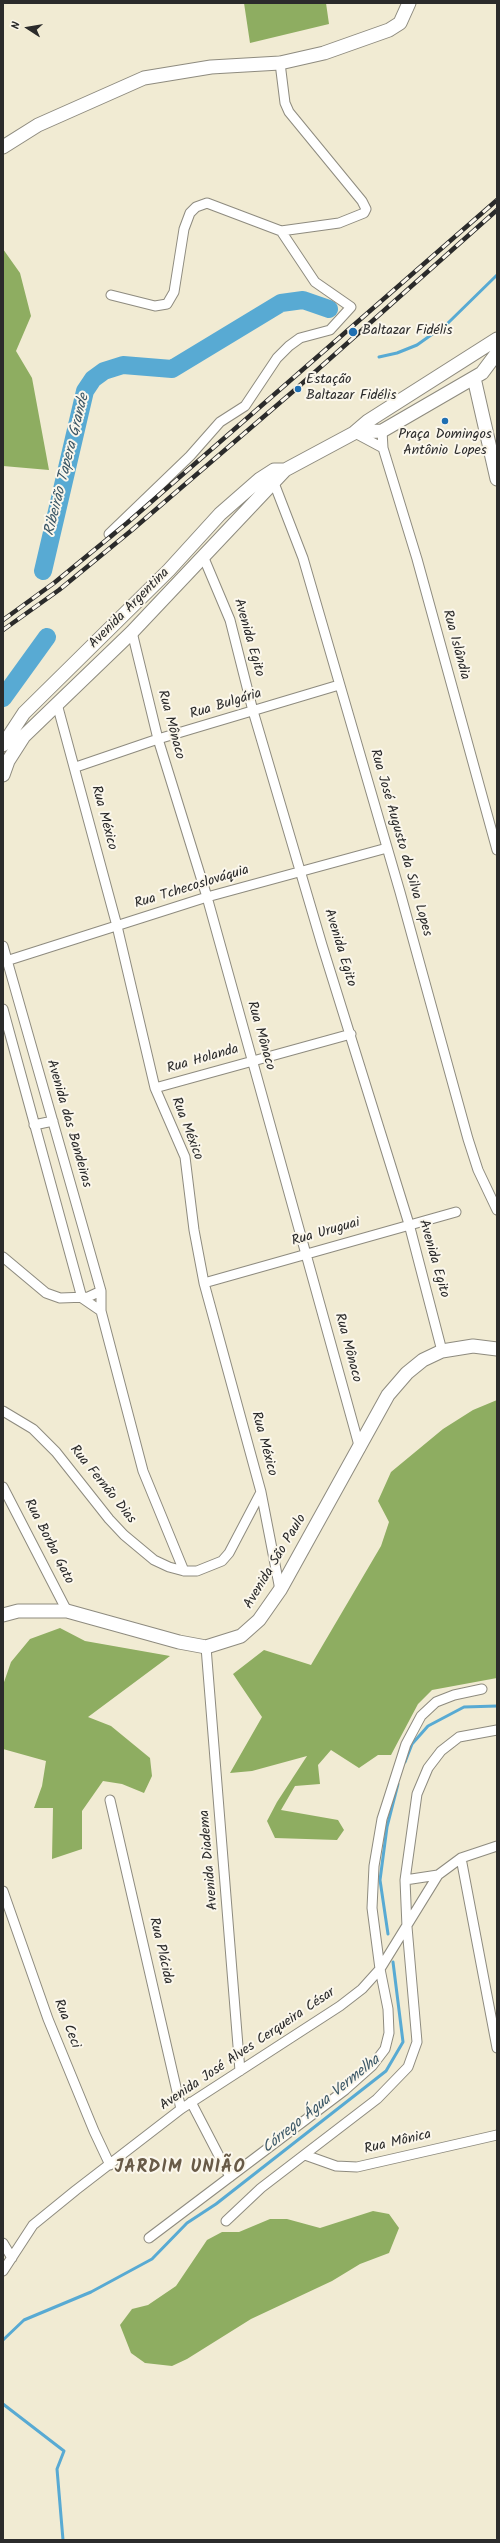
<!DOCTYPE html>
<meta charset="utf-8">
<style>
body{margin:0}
#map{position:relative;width:500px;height:2543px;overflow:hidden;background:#f1ebd3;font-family:Kalam,sans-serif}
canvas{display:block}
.frame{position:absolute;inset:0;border:4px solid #2b2b2b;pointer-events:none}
.north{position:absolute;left:8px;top:8px;width:40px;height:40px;-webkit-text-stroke:3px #fbf7ec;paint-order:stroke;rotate:282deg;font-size:11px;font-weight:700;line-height:16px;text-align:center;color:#2b2b2b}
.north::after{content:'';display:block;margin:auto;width:14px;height:18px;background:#2b2b2b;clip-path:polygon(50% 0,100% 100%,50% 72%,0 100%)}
</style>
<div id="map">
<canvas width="500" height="2543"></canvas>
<div class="frame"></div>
<div class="north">N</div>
</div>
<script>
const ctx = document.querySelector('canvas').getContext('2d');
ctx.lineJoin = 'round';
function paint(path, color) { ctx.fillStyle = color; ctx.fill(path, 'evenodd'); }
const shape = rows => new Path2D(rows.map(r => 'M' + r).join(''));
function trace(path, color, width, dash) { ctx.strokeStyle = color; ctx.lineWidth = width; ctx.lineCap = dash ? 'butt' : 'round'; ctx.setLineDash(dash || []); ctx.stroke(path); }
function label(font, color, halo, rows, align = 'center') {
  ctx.font = font + ' Kalam,sans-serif'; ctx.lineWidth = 4; ctx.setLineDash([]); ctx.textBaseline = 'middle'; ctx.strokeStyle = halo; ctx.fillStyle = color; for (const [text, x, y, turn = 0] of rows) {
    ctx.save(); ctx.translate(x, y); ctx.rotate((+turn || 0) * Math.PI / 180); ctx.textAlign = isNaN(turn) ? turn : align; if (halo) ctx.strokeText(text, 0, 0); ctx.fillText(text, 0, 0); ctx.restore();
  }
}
const forest = shape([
 [244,3,326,3,329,24,250,43],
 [3,249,20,273,31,316,16,351,32,378,49,470,3,466],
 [497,1400,497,1678,432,1690,418,1704,391,1755,378,1755,359,1768,331,1750,318,1765,320,1784,295,1786,281,1810,338,1820,344,1830,337,1840,275,1838,267,1821,277,1802,307,1756,252,1771,230,1773,262,1717,233,1674,264,1650,311,1665,381,1546,389,1522,378,1501,391,1472,443,1429,473,1410],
 [60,1628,85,1641,170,1656,88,1717,111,1726,150,1758,152,1776,144,1793,122,1784,103,1781,82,1811,82,1849,52,1859,53,1808,34,1808,42,1786,46,1761,3,1749,3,1685,11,1662,30,1639],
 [373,2211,389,2214,399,2228,389,2253,360,2264,332,2281,251,2319,187,2359,172,2366,145,2363,131,2353,120,2325,132,2309,148,2305,176,2286,207,2240,222,2232,239,2232,270,2219,287,2219,320,2228]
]);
const stream = shape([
 [379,357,397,353,417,345,448,323,497,275],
 [405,1762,412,1744,428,1726,464,1707,497,1706],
 [388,1934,380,1880,387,1827,398,1784],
 [3,2340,24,2320,91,2292,152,2259,187,2223,216,2204,386,2071,403,2042,393,1962],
 [3,2404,64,2451,57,2469,63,2540]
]);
const river = shape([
 [43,571,85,391,93,379,104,371,123,365,172,369,281,303,303,300,329,309],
 [3,698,47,637]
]);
const street = shape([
 [280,63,285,103,289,112,362,201,366,209,364,213,339,223,281,231],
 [382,431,383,448,417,559,497,850],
 [355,433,383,448],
 [274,483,303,558,400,892,468,1139,478,1170,497,1210],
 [109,534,190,456,220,422,245,406,277,358,289,346,300,338,330,330,351,307,315,282,281,231,207,203,196,207,190,213,184,229,174,292,167,304,155,306,111,295],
 [203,556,230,620,253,711,322,945,409,1224,442,1351],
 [132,632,158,739,207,897,360,1449],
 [57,704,117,926,155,1088,185,1157,194,1230,204,1283,261,1492,280,1590],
 [76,767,158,739,339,685],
 [3,946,101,1291,101,1311,143,1471,184,1571],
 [3,962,207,897,387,848],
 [3,1009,82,1298,101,1311],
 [155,1088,351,1034],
 [34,1125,53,1121],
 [3,1257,46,1293,60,1298,88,1297,101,1291],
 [204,1283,456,1212],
 [3,1411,33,1429,56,1452,109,1519,124,1535,154,1560,169,1567,184,1571,197,1571,222,1561,229,1553,261,1492],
 [3,1487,67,1611],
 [206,1647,240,2071],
 [110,1800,181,2109],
 [461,1858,497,2048],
 [405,1880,438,1875],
 [3,1891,48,2019,94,2131,110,2165],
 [191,2102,230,2177],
 [305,2155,336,2166,357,2167,497,2135],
 [226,2221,261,2188,377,2099,408,2067,417,2042,407,1927,405,1880,417,1794,428,1768,441,1751,459,1737,497,1730],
 [149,2238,345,2090,372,2066,385,2049,389,2033,388,2009,380,1969,372,1908,374,1866,382,1819,406,1744,421,1716,436,1702,454,1695,482,1689],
 [3,2243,12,2258],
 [3,2271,33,2225,76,2190,181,2109,340,2006,362,1989,380,1969,438,1875,461,1858,497,1846]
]);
const secondary = shape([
 [3,147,38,125,144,78,211,67,280,63,324,53,389,30,400,23,409,3],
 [474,378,497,479],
 [356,432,382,431,482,373,497,353],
 [3,745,24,713,169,570,220,514,260,479,274,470,285,470],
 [3,775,8,761,24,736,132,632,285,470,354,433,368,421,497,339],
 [3,1615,18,1611,67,1611,179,1642,206,1647,241,1636,259,1620,280,1590,388,1395,407,1373,423,1360,442,1351,473,1346,497,1349]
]);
const rail = shape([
 [3,620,54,583,127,523,497,200],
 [3,630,59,590,132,530,297,388,497,210]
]);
const markers = [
 [353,332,5,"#1f6fb2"],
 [298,389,4,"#1f6fb2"],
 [445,421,4,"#1f6fb2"]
];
const poiNames = [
 ["Baltazar Fidélis",362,332],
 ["Estação",306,381],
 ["Baltazar Fidélis",306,397],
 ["Praça Domingos",445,436,"center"],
 ["Antônio Lopes",445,452,"center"]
];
const streetNames = [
 ["Avenida Argentina",130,609,-45],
 ["Avenida Egito",248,638,74],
 ["Rua Islândia",455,645,75],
 ["Rua Bulgária",226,705,-17],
 ["Rua Mônaco",170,725,75],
 ["Rua México",103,818,75],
 ["Rua José Augusto da Silva Lopes",400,843,74],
 ["Rua Tchecoslováquia",192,888,-17],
 ["Avenida Egito",339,948,73],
 ["Rua Mônaco",260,1036,74],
 ["Rua Holanda",203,1060,-16],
 ["Avenida das Bandeiras",68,1124,74],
 ["Rua México",186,1129,69],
 ["Rua Uruguai",326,1233,-16],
 ["Avenida Egito",433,1259,74],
 ["Rua Mônaco",347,1348,75],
 ["Rua México",263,1444,75],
 ["Rua Fernão Dias",102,1485,51],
 ["Rua Borba Gato",48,1542,63],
 ["Avenida São Paulo",276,1562,-59],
 ["Avenida Diadema",210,1860,-95],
 ["Rua Plácida",160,1951,77],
 ["Rua Ceci",66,2024,69],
 ["Avenida José Alves Cerqueira César",248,2050,-34],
 ["Rua Mônica",398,2143,-13]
];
const waterNames = [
 ["Ribeirão Tapera Grande",68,465,-76],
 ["Córrego Água Vermelha",322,2105,-39]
];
const districtNames = [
 ["JARDIM UNIÃO",180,2169]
];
paint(forest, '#8ead61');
trace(stream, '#58aad3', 3);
trace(river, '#58aad3', 18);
trace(street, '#8e8b7f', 11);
trace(secondary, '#8e8b7f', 15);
trace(street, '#fff', 9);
trace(secondary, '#fff', 13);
trace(rail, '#2b2b2b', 4.5);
trace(rail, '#fbf7ec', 3, [9]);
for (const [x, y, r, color] of markers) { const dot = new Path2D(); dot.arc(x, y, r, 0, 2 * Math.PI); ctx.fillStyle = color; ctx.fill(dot); trace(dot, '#fbf7ec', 1.5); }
label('14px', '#2b2b2b', '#fbf7ec', poiNames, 'left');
label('14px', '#2b2b2b', '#fbf7ec', streetNames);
label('italic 15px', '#3b5766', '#fbf7ec', waterNames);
ctx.letterSpacing = '1px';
label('bold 18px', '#685a47', '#fbf7ec', districtNames);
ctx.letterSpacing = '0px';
</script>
